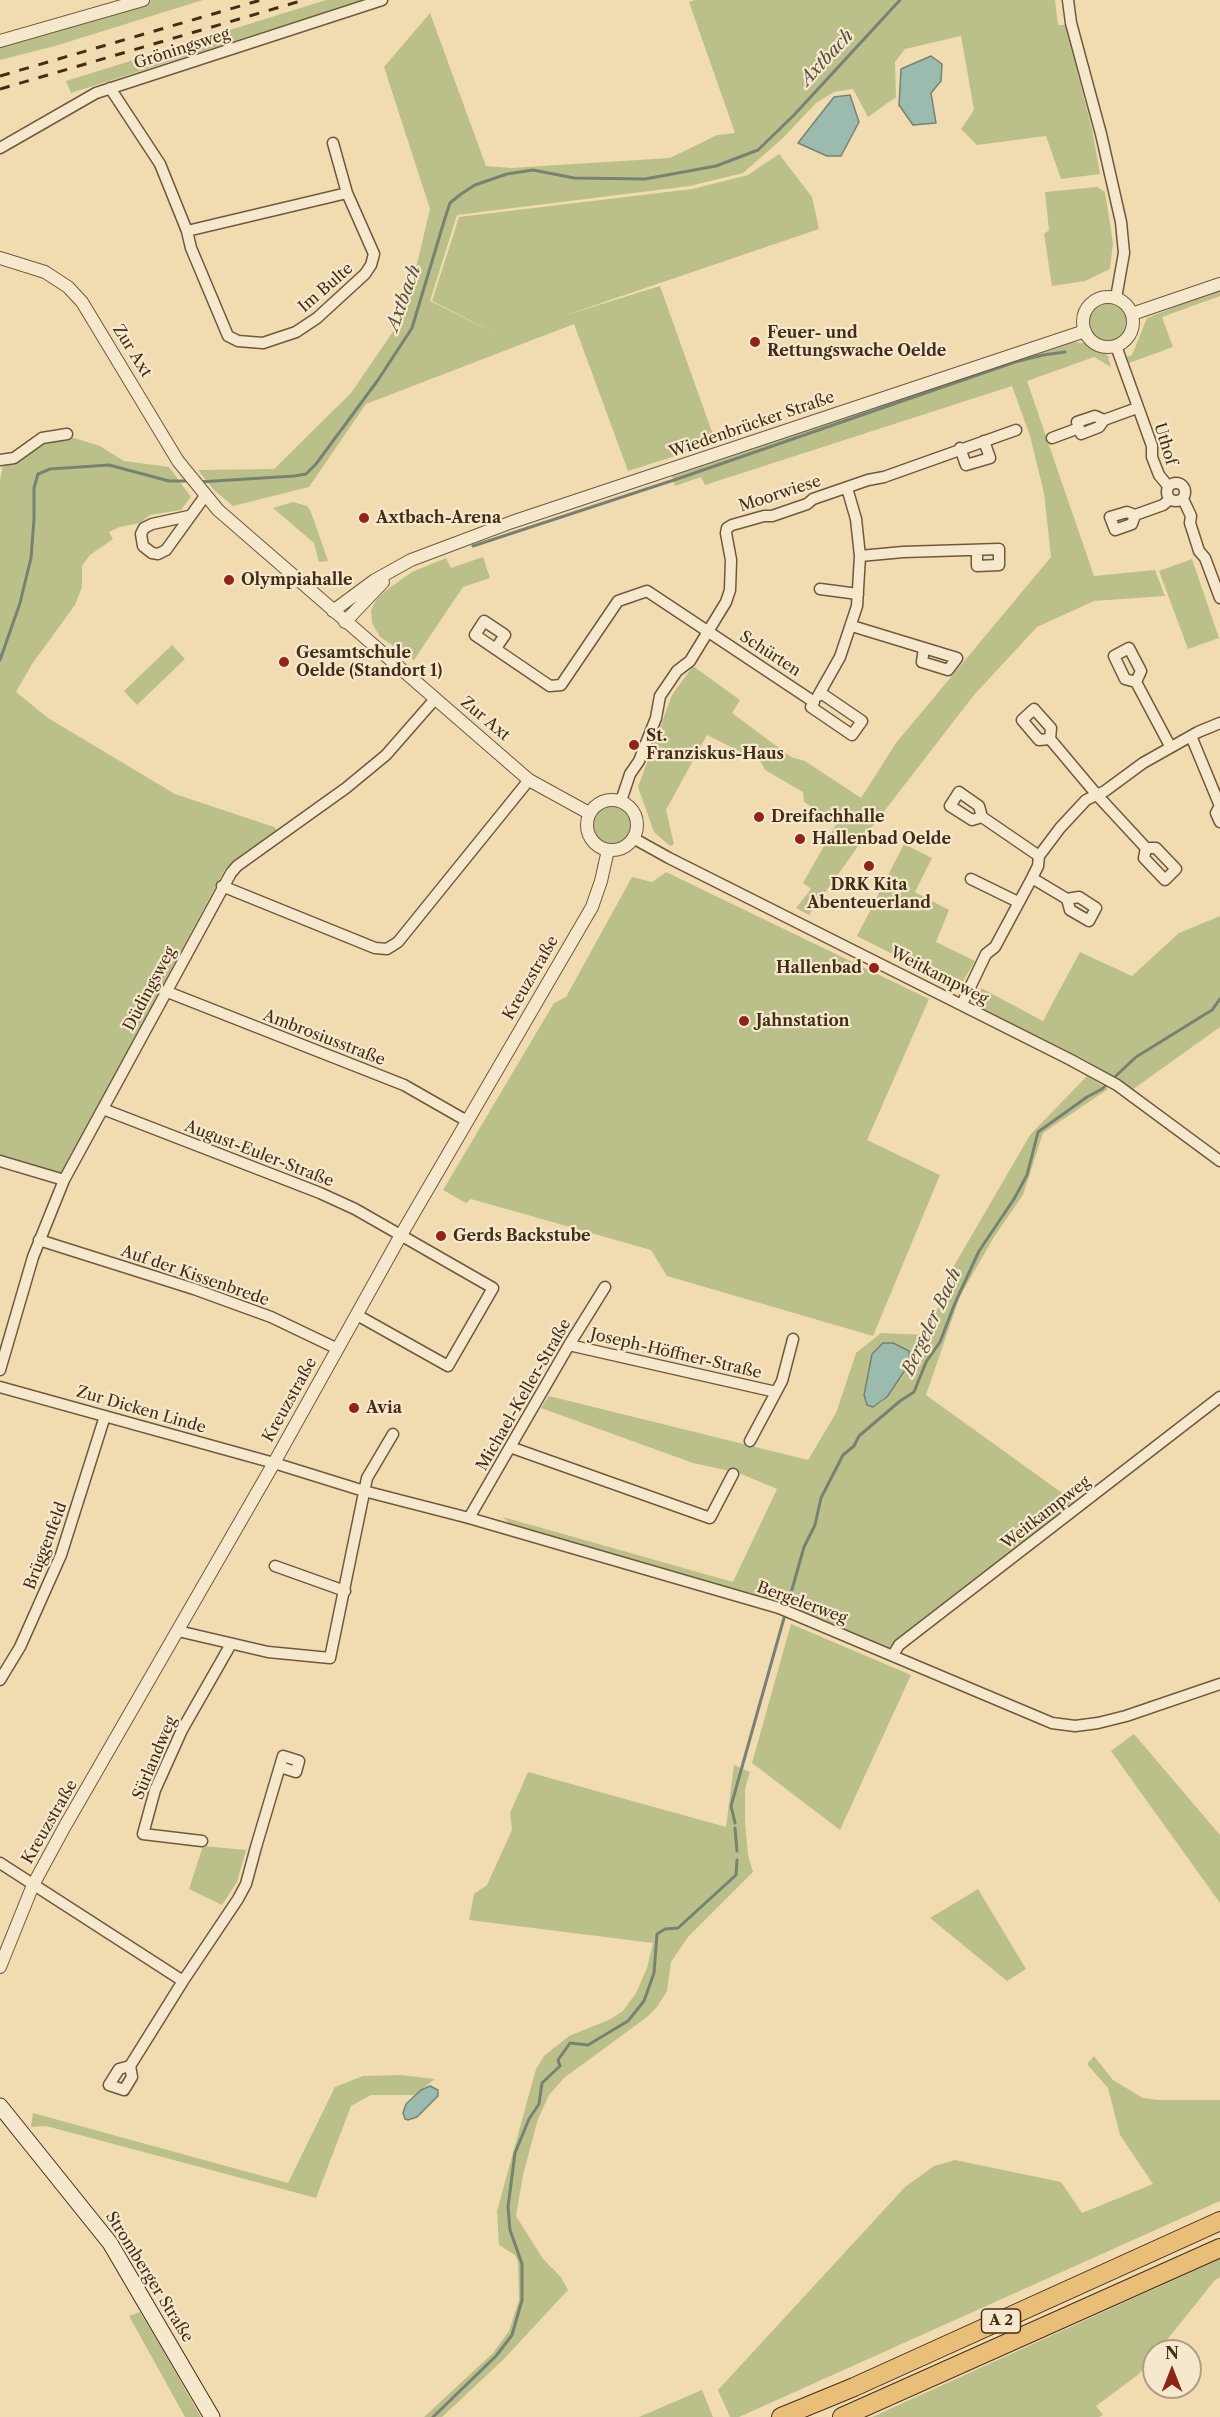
<!DOCTYPE html>
<meta charset="utf-8">
<style>
body{margin:0}
#map{position:relative;width:1220px;height:2417px;overflow:hidden;background:#f1dcb2;font-family:"Libre Caslon Text",serif}
canvas{display:block}
.north{position:absolute;left:1142px;top:2339px;width:60px;height:60px;box-sizing:border-box;background:#f6e8cd;border:2px solid #af9d84;border-radius:50%;rotate:0deg;font-size:16px;font-weight:700;line-height:24px;text-align:center;color:#442d17}
.north::after{content:'';display:block;margin:auto;width:21px;height:27px;background:#8f2418;clip-path:polygon(50% 0,100% 100%,50% 72%,0 100%)}
</style>
<div id="map">
<canvas width="1220" height="2417"></canvas>
<div class="north">N</div>
</div>
<script>
const ctx = document.querySelector('canvas').getContext('2d');
ctx.lineJoin = 'round';
function paint(path, color) { ctx.fillStyle = color; ctx.fill(path, 'evenodd'); }
const shape = rows => new Path2D(rows.map(r => 'M' + r).join(''));
function trace(path, color, width, dash) { ctx.strokeStyle = color; ctx.lineWidth = width; ctx.lineCap = dash ? 'butt' : 'round'; ctx.setLineDash(dash || []); ctx.stroke(path); }
function label(font, color, halo, rows, align = 'center') {
  ctx.font = font + ' "Libre Caslon Text",serif'; ctx.lineWidth = 4.5; ctx.setLineDash([]); ctx.textBaseline = 'middle'; ctx.strokeStyle = halo; ctx.fillStyle = color; for (const [text, x, y, turn = 0] of rows) {
    ctx.save(); ctx.translate(x, y); ctx.rotate((+turn || 0) * Math.PI / 180); ctx.textAlign = isNaN(turn) ? turn : align; if (halo) ctx.strokeText(text, 0, 0); ctx.fillText(text, 0, 0); ctx.restore();
  }
}
const green = shape([
 [150,0,203,0,55,46,0,60,0,45],
 [326,0,363,0,71,93,66,81],
 [695,0,1055,0,1058,25,1065,25,1092,129,1100,174,1061,179,1046,136,977,145,961,129,974,110,961,36,905,49,895,62,896,97,868,117,853,89,834,92,816,103,783,138,743,173,690,186,457,215,430,301,503,337,432,301,459,217,692,189,748,175,779,154,812,197,819,229,563,316,660,286,716,443,628,471,574,324,366,404,309,487,233,506,214,490,198,470,274,469,351,393,405,314,430,209,384,67,430,13,486,166,511,168,670,158,717,135,735,133,689,2],
 [1097,187,1105,192,1113,243,1110,269,1085,281,1052,286,1044,234,1049,230,1045,192],
 [1220,289,1220,296,1162,317,1173,347,1129,363,1127,357,1132,355,1147,318],
 '1089 323a19 19 0 1 1 38 0a19 19 0 1 1-38 0Z',
 [1073,342,1084,343,1104,352,1110,358,1108,358,1111,367,1094,357,1027,381,1094,576,1155,570,1165,596,1094,601,1037,627,974,695,872,827,809,915,796,908,811,889,803,883,837,823,804,802,803,792,765,770,761,762,707,735,666,810,674,844,670,846,654,832,638,787,672,695,693,666,740,700,732,713,791,757,805,761,861,798,896,743,1051,557,1044,493,1030,436,1012,386,705,485,701,477,675,486,672,476,675,473],
 [68,436,100,446,124,461,169,467,191,497,181,510,150,515,140,523,120,527,109,532,113,539,90,555,82,566,82,587,75,605,32,664,16,692,48,718,175,794,274,827,277,830,225,869,61,1175,0,1156,0,481,3,464,42,442],
 [293,502,307,506,311,512,328,561,319,562,314,543,273,508],
 [483,557,490,578,463,587,414,660,380,637,372,623,371,610,376,600,385,591,412,572,446,558,451,568],
 [1192,559,1219,638,1188,649,1159,571],
 [172,645,185,659,137,705,124,691],
 '591 825a20 20 0 1 1 40 0a20 20 0 1 1-40 0Z',
 [904,844,932,858,915,892,949,910,936,942,975,961,959,988,857,936],
 [666,872,929,999,867,1140,940,1175,873,1336,667,1276,651,1250,471,1199,466,1203,443,1190,554,1003,566,997,632,877,652,882],
 [1220,916,1220,1027,1132,1090,1088,1061,979,1008,978,998,981,988,1043,1021,1080,952,1132,976,1179,933],
 [1087,1076,1108,1089,1043,1133,1023,1195,994,1237,960,1296,926,1395,1076,1503,889,1648,781,1602,512,1526,503,1517,733,1582,777,1489,739,1473,693,1463,541,1408,549,1396,808,1460,836,1413,856,1353,881,1333,928,1335,951,1271,1030,1135],
 [883,1343,905,1373,880,1404,868,1378,872,1354],
 [791,1624,911,1675,840,1830,752,1763],
 [1134,1734,1220,1835,1220,1903,1111,1751],
 [734,1765,750,1772,745,1789,745,1822,748,1855,753,1872,688,1937,671,1962,667,1991,657,2007,647,2017,564,2078,549,2095,538,2119,523,2175,516,2216,543,2259,561,2277,568,2290,503,2360,442,2417,424,2417,493,2353,509,2331,519,2300,518,2262,515,2255,499,2245,497,2211,536,2069,544,2056,569,2036,611,2019,623,2011,636,1993,647,1968,653,1943,469,1920,474,1894,487,1885,512,1830,510,1813,528,1772,726,1827],
 [203,1846,246,1850,237,1882,222,1905,189,1889],
 [978,1889,1026,1969,1007,1981,930,1918],
 [1094,2056,1113,2080,1143,2098,1158,2100,1220,2100,1220,2201,739,2417,730,2417,718,2390,905,2187,934,2166,955,2160,1061,2182,1082,2213,1153,2184,1120,2135,1108,2088,1087,2064],
 [401,2075,435,2079,414,2095,371,2095,351,2106,316,2198,46,2126,31,2127,33,2113,288,2183,335,2087,363,2076],
 [1220,2259,1220,2277,1215,2280,1158,2351,1154,2351,1154,2356,1139,2374,1096,2406,1103,2415,1099,2417,872,2417],
 [140,2312,161,2347,201,2417,185,2417,129,2316],
 [702,2390,713,2417,639,2417]
]);
const water = shape([
 [931,56,942,64,941,81,931,93,936,123,913,125,899,105,901,69,931,56],
 [850,95,859,122,841,156,827,156,798,143,834,97,850,95],
 [883,1343,893,1343,909,1351,910,1363,887,1397,873,1407,867,1405,864,1395,872,1354,883,1343],
 [430,2086,438,2090,438,2096,417,2117,408,2120,405,2119,403,2113,406,2104,421,2090,430,2086]
]);
const stream = shape([
 [199,482,294,476,306,474,316,464,378,380,412,328,445,218,450,203,461,194,475,185,507,174,533,170,574,178,645,179,716,166,758,150,794,115,900,0],
 [473,546,680,478,1015,362,1043,355,1065,352],
 [0,660,20,603,31,558,34,519,34,488,38,474,50,469,109,465,169,481,189,481],
 [735,1823,731,1806,804,1547,815,1525,821,1498,843,1455,854,1446,859,1436,900,1401,914,1392,926,1362,940,1342,955,1303,979,1251,1014,1199,1027,1175,1038,1132,1087,1097,1102,1089,1136,1057,1212,1010,1220,999],
 [735,1828,737,1851],
 [433,2417,496,2356,512,2335,522,2300,522,2264,510,2230,508,2207,515,2153,529,2119,539,2104,542,2083,560,2066,558,2060,570,2043,588,2045,628,2021,644,2001,654,1973,657,1934,665,1929,678,1928,736,1875,737,1860]
]);
const minor = shape([
 [1068,0,1071,23,1101,134,1121,222,1124,253,1116,298],
 [110,88,160,164,187,231,191,248,228,336,238,341,263,343,296,332,317,318,365,274,371,265,374,254,347,193,333,143],
 [0,148,96,93,382,0],
 [187,231,347,193],
 [1116,346,1152,446,1152,457,1159,475,1168,486],
 [1079,428,1081,434,1099,427,1104,420],
 [1052,438,1079,428,1077,422,1095,416,1104,420,1137,408],
 [960,448,966,465,990,458,984,441],
 [0,460,14,458,42,438,67,434],
 '1167 492a9 9 0 1 1 18 0a9 9 0 1 1-18 0Z',
 [1183,499,1191,516,1190,523,1199,551,1205,558,1220,598],
 [1135,515,1132,524,1115,530,1110,517,1127,512,1135,515,1163,505,1170,499],
 [189,516,152,524,144,528,141,534,143,546,152,553,158,554,166,550,205,496],
 [860,556,903,552,999,549,999,565,977,566,977,550],
 [820,589,858,594],
 [852,626,957,658,948,670,922,662,924,648],
 [496,648,505,635,484,621,475,635,550,686,561,685,618,601,647,591,814,702,811,707,852,735,862,721,821,693],
 [1136,682,1125,679,1114,656,1129,648,1141,671,1136,682,1170,746],
 [818,696,840,657,857,606,860,556,856,519,847,488],
 [1191,736,1220,806],
 [1050,739,1039,740,1022,720,1034,709,1051,728,1050,739,1097,795,1146,848,1156,848,1176,869,1165,880,1144,858,1146,848],
 [621,801,630,774,639,761,656,718,660,696,677,671,690,661,726,602,730,590,731,560,726,533,727,528,732,525,764,516,772,516,807,504,813,499,868,480,884,477,1016,430],
 [1220,806,1216,813,1220,822],
 [982,817,972,820,950,806,959,792,979,806,982,817,1039,856],
 [633,838,669,858,1071,1060,1117,1085,1220,1161],
 [1032,878,1067,899,1079,897,1096,908,1089,921,1070,910,1067,899],
 [971,879,1018,902],
 [222,886,375,948,387,949,398,942,529,780],
 [165,991,404,1085,467,1121],
 [962,1004,986,954,995,947,1032,878,1038,866,1039,856,1060,828,1086,800,1105,791,1143,763,1198,732,1220,723],
 [103,1109,320,1193,355,1209,493,1288,448,1366,357,1315],
 [0,1161,64,1180],
 [39,1240,194,1289,271,1317,338,1349],
 [569,1345,776,1392],
 [0,1370,33,1257,64,1180,231,873,237,866,346,788,386,755,435,699],
 [0,1387,274,1463,364,1491,469,1518,779,1608,1052,1723,1075,1726,1098,1723,1126,1716,1220,1684],
 [750,1441,782,1381,793,1339],
 [510,1447,710,1518,733,1474],
 [469,1518,569,1345,605,1287],
 [275,1566,345,1591],
 [178,1631,268,1652,330,1658,367,1478,393,1434],
 [893,1655,899,1645,1220,1397],
 [0,1680,20,1647,61,1555,105,1416],
 [202,1841,143,1834,155,1790,182,1730,231,1644],
 [0,1863,183,1981,130,2066,119,2069,109,2085,124,2090,132,2077,130,2066],
 [183,1981,238,1899,246,1884,256,1847,283,1756,299,1761,296,1772,280,1767]
]);
const tertiary = shape([
 [0,41,143,0],
 [0,258,45,272,68,287,82,302,178,461,218,510,529,780,589,813],
 '1083 322a25 25 0 1 1 50 0a25 25 0 1 1-50 0Z',
 [1132,314,1220,284],
 [333,611,375,580,411,560,512,522,1085,331],
 [345,622,383,582],
 '587 825a25 25 0 1 1 50 0a25 25 0 1 1-50 0Z',
 [0,1967,33,1885,65,1826,274,1463,401,1235,592,907,601,881,608,850]
]);
const secondary = shape([
 [0,2106,110,2243,212,2417]
]);
const motorway = shape([
 [781,2417,854,2387,1220,2221],
 [842,2417,1220,2248]
]);
const rail = shape([
 [0,76,261,0],
 [0,89,304,0]
]);
const markers = [
 [755,342,6,"#8f2418"],
 [364,518,6,"#8f2418"],
 [229,580,6,"#8f2418"],
 [284,662,6,"#8f2418"],
 [634,745,6,"#8f2418"],
 [759,817,6,"#8f2418"],
 [800,839,6,"#8f2418"],
 [869,866,6,"#8f2418"],
 [874,968,6,"#8f2418"],
 [744,1021,6,"#8f2418"],
 [441,1236,6,"#8f2418"],
 [354,1408,6,"#8f2418"]
];
const shields = [
 [1001,2321,39]
];
const shieldNames = [
 ["A 2",1001,2321]
];
const streetNames = [
 ["Gröningsweg",182,49,-18],
 ["Im Bulte",326,288,-41],
 ["Zur Axt",132,351,58],
 ["Wiedenbrücker Straße",752,425,-19],
 ["Uthof",1165,444,73],
 ["Moorwiese",780,494,-18],
 ["Schürten",770,654,33],
 ["Zur Axt",485,719,40],
 ["Weitkampweg",939,976,27],
 ["Kreuzstraße",531,978,-60],
 ["Düdingsweg",150,989,-62],
 ["Ambrosiusstraße",324,1038,21],
 ["August-Euler-Straße",259,1154,21],
 ["Auf der Kissenbrede",195,1276,19],
 ["Joseph-Höffner-Straße",676,1354,13],
 ["Michael-Keller-Straße",524,1395,-60],
 ["Kreuzstraße",290,1400,-61],
 ["Zur Dicken Linde",141,1410,16],
 ["Weitkampweg",1046,1513,-38],
 ["Brüggenfeld",46,1546,-69],
 ["Bergelerweg",802,1603,20],
 ["Sürlandweg",155,1758,-67],
 ["Kreuzstraße",50,1822,-60],
 ["Stromberger Straße",149,2277,58]
];
const poiNames = [
 ["Feuer- und",767,333],
 ["Rettungswache Oelde",767,351],
 ["Axtbach-Arena",376,518],
 ["Olympiahalle",241,580],
 ["Gesamtschule",296,653],
 ["Oelde (Standort 1)",296,671],
 ["St.",646,736],
 ["Franziskus-Haus",646,754],
 ["Dreifachhalle",771,817],
 ["Hallenbad Oelde",812,839],
 ["DRK Kita",869,885,"center"],
 ["Abenteuerland",869,903,"center"],
 ["Hallenbad",862,968,"right"],
 ["Jahnstation",756,1021],
 ["Gerds Backstube",453,1236],
 ["Avia",366,1408]
];
const waterNames = [
 ["Axtbach",827,58,-47],
 ["Axtbach",404,298,-70],
 ["Bergeler Bach",932,1322,-65]
];
paint(green, '#bbc08b');
paint(water, '#9bbbae');
trace(water, '#788272', 1.5);
trace(stream, '#788272', 3);
trace(minor, '#6f593e', 13);
trace(tertiary, '#6f593e', 14);
trace(secondary, '#442d17', 17);
trace(motorway, '#442d17', 20);
trace(minor, '#f6e8cd', 10);
trace(tertiary, '#f6e8cd', 12);
trace(secondary, '#f6e8cd', 15);
trace(motorway, '#e8be79', 18);
trace(rail, '#442d17', 3, [10, 10]);
for (const [x, y, r, color] of markers) { const dot = new Path2D(); dot.arc(x, y, r, 0, 2 * Math.PI); ctx.fillStyle = color; ctx.fill(dot); trace(dot, '#f6e8cd', 2); }
for (const [x, y, w] of shields) { const box = new Path2D(); box.roundRect(x - w / 2, y - 12, w, 24, 4.5); ctx.fillStyle = '#f6e8cd'; ctx.fill(box); trace(box, '#442d17', 1.5); }
label('bold 15px', '#442d17', null, shieldNames);
label('16px', '#442d17', '#f6e8cd', streetNames);
label('bold 16px', '#442d17', '#f6e8cd', poiNames, 'left');
label('italic 18px', '#5a503d', '#f6e8cd', waterNames);
</script>
